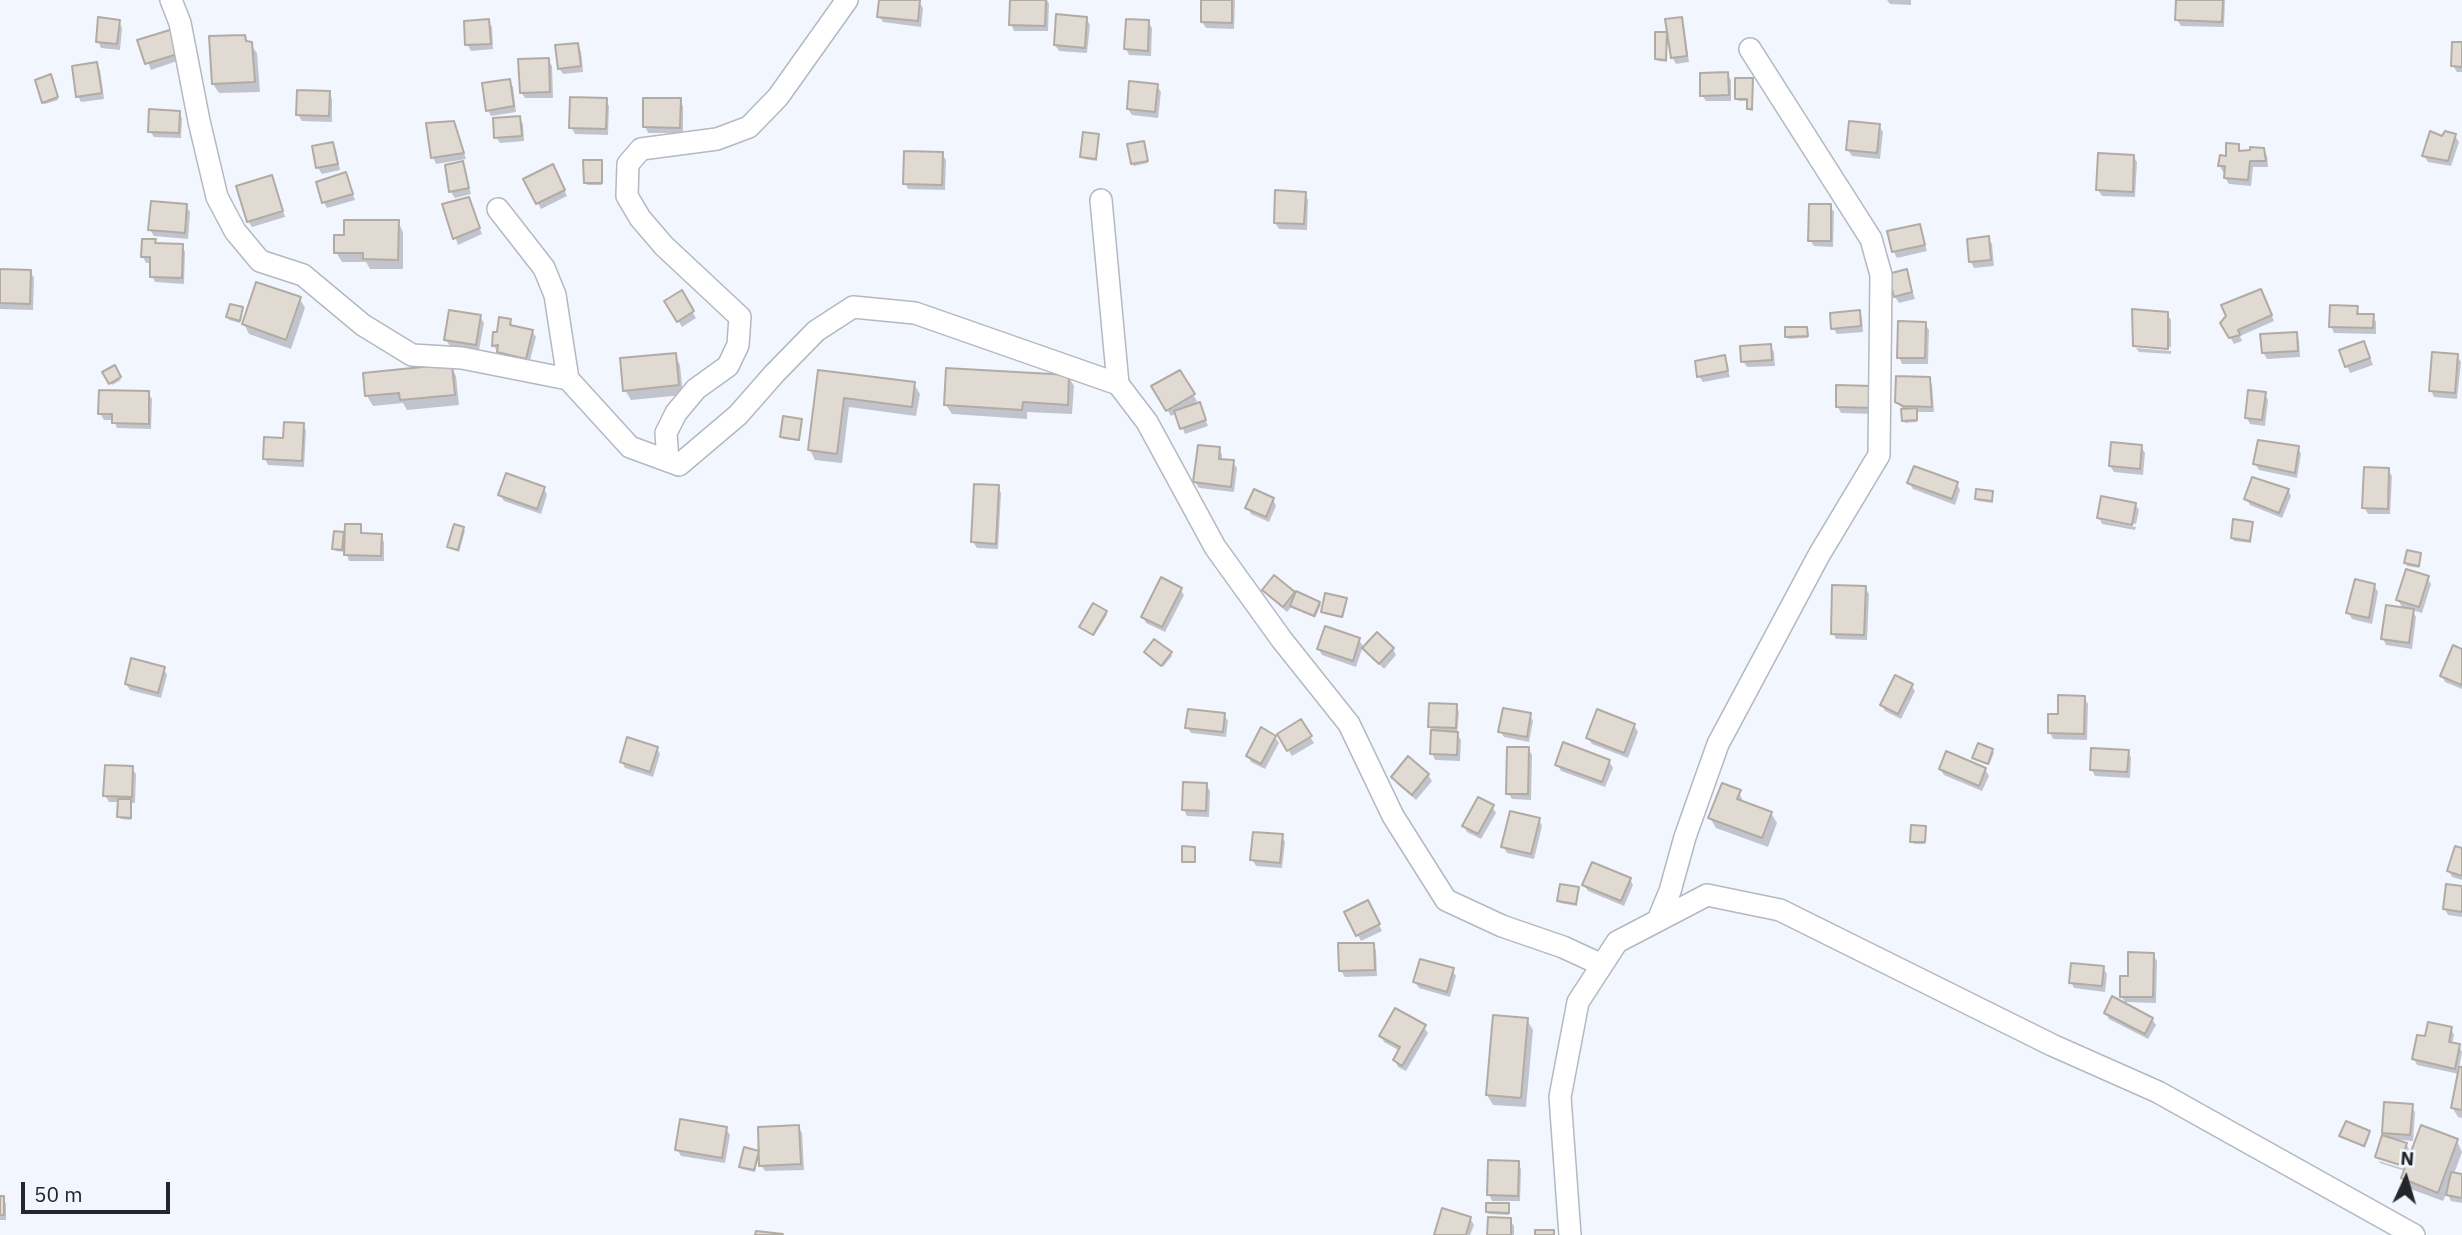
<!DOCTYPE html>
<style>
body{margin:0}
#map{position:relative;width:2462px;height:1235px;overflow:hidden;background:#f2f6ff;font-family:"IBM Plex Sans",sans-serif}
canvas{display:block}
.north{position:absolute;left:2371px;top:1144px;width:70px;height:70px;-webkit-text-stroke:5px #f2f6ff;paint-order:stroke;rotate:4deg;font-size:19px;font-weight:700;line-height:28px;text-align:center;color:#242629}
.north::after{content:'';display:block;margin:auto;width:24px;height:32px;background:#242629;clip-path:polygon(50% 0,100% 100%,50% 72%,0 100%)}
.scale{position:absolute;left:21px;top:1182px;width:149px;height:32px;box-sizing:border-box;border:4px solid #242629;border-top:0;padding-left:9px;font-size:21px;line-height:24px;white-space:nowrap;color:#242629;-webkit-text-stroke:5px #f2f6ff;paint-order:stroke}
</style>
<div id="map">
<canvas width="2462" height="1235"></canvas>
<div class="north">N</div>
<div class="scale">50 m</div>
</div>
<script>
const ctx = document.querySelector('canvas').getContext('2d');
ctx.lineJoin = 'round';
function paint(path, color) { ctx.fillStyle = color; ctx.fill(path, 'evenodd'); }
const shape = rows => new Path2D(rows.map(r => 'M' + r).join(''));
function trace(path, color, width, dash) { ctx.strokeStyle = color; ctx.lineWidth = width; ctx.lineCap = dash ? 'butt' : 'round'; ctx.setLineDash(dash || []); ctx.stroke(path); }
const shadow = shape([
 [881,0,919,2,923,8,921,27,883,22,879,16],
 [1011,0,1047,0,1049,4,1048,31,1014,31,1011,24],
 [1203,0,1235,0,1234,29,1206,28,1202,22],
 [1887,0,1911,0,1911,5,1890,4],
 [2178,0,2225,0,2224,27,2181,26,2177,20],
 [1086,18,1090,25,1087,53,1059,51,1055,45],
 [1681,19,1684,25,1689,62,1676,64,1672,57],
 [119,21,122,28,120,50,101,48,98,41],
 [488,21,492,27,493,49,471,51,467,44],
 [1148,22,1152,28,1151,56,1129,55,1126,49],
 [172,31,183,59,151,70,140,42],
 [1666,34,1667,62,1658,61,1656,59],
 [244,36,257,53,260,92,219,93,213,84],
 [2462,44,2462,72,2457,72,2453,66],
 [577,45,581,51,583,72,563,74,559,68],
 [548,60,552,66,553,98,525,98,521,92],
 [97,64,100,70,104,99,81,102,78,96],
 [1727,74,1731,80,1731,101,1706,101,1702,95],
 [51,79,58,100,45,104,43,102],
 [1752,80,1753,111,1750,111,1748,101,1738,101,1737,98],
 [509,81,513,87,516,112,491,116,488,110],
 [1157,86,1161,92,1158,118,1132,115,1128,109],
 [329,92,332,99,332,122,302,121,298,115],
 [606,100,609,106,608,135,575,134,571,127],
 [680,100,683,106,683,133,648,133,645,126],
 [178,112,182,118,181,138,154,137,150,131],
 [519,117,523,124,524,141,500,143,496,137],
 [453,122,466,159,436,164,433,157],
 [1879,126,1883,132,1880,159,1852,156,1848,150],
 [1098,135,1097,161,1084,159,1082,156],
 [2455,136,2459,142,2451,166,2428,162,2424,156,2443,138],
 [332,144,336,150,340,170,322,174,318,168,314,148],
 [1145,145,1148,163,1134,166,1132,163],
 [2238,146,2242,152,2263,150,2267,156,2268,167,2253,167,2251,186,2229,184,2225,178,2226,172,2223,172,2220,166],
 [942,154,946,160,945,190,908,189,905,183],
 [2133,156,2137,162,2135,197,2102,196,2098,190],
 [601,162,602,185,587,185,586,182],
 [462,163,471,194,455,198,451,192,447,166],
 [555,172,567,196,541,209,525,179],
 [345,174,355,200,327,208,324,202],
 [272,177,285,217,252,227,248,221],
 [1305,193,1308,200,1307,230,1279,229,1275,223],
 [468,199,482,234,458,245,444,206],
 [186,206,190,212,188,239,154,236,150,230],
 [1830,206,1834,212,1833,247,1814,246,1810,240],
 [398,222,403,232,403,269,370,269,366,262,342,262,336,252],
 [1919,226,1927,251,1897,258,1894,252],
 [1988,238,1992,244,1994,266,1974,268,1971,262],
 [155,241,157,245,182,246,185,252,184,284,155,282,152,276,152,263,146,263,143,257],
 [0,270,30,271,34,278,33,310,0,309],
 [1906,271,1915,299,1899,303,1895,297],
 [681,293,696,318,682,327,667,302],
 [2264,297,2274,321,2240,336,2242,341,2234,344,2222,323,2228,317],
 [300,299,305,308,291,349,249,334,244,324],
 [2357,307,2360,316,2373,316,2376,322,2376,334,2334,333,2331,326],
 [242,309,240,323,229,320,228,317],
 [2134,311,2167,314,2171,320,2171,347,2136,344,2136,346],
 [1859,312,1862,318,1863,332,1837,334,1833,328],
 [480,317,484,323,479,350,450,346,446,340],
 [510,321,514,328,532,331,536,337,529,364,502,358,493,345],
 [1925,324,1929,330,1928,364,1902,364,1899,357],
 [1806,328,1808,338,1788,339,1787,336],
 [2296,334,2299,340,2300,357,2267,359,2263,352],
 [1770,346,1774,352,1775,366,1747,367,1743,361],
 [2136,348,2171,351,2171,354,2139,352],
 [2367,349,2373,365,2350,373,2341,351],
 [675,355,680,365,683,395,631,400,625,390],
 [2457,356,2461,362,2457,399,2434,397,2431,390],
 [1724,357,1730,377,1703,382,1699,376],
 [451,366,456,376,459,405,407,410,403,403,373,406,367,396],
 [114,368,121,380,112,385,105,373],
 [820,372,914,384,920,394,916,416,849,407,842,463,815,460,810,450],
 [1179,372,1197,401,1191,407,1199,404,1208,426,1185,434,1176,413,1171,416,1154,387],
 [1068,376,1074,386,1072,414,1027,412,1027,419,952,414,946,405],
 [1929,379,1932,385,1934,412,1917,412,1917,422,1905,423,1903,409,1897,402],
 [1838,387,1872,388,1875,414,1841,413,1838,407],
 [148,393,152,399,151,429,117,428,114,420,104,420,100,413],
 [2265,394,2268,400,2265,426,2250,424,2247,418],
 [801,420,799,441,783,439,782,436],
 [303,425,306,431,304,467,268,465,265,459],
 [2141,447,2145,453,2143,475,2114,472,2110,466],
 [2298,448,2301,454,2297,478,2259,470,2255,464],
 [1219,449,1222,455,1222,461,1233,462,1237,468,1234,492,1199,488,1195,482],
 [2388,470,2392,476,2390,514,2368,514,2364,507],
 [1909,483,1957,484,1960,490,1955,505,1913,489],
 [998,486,1001,493,998,549,977,548,973,542],
 [544,488,547,495,541,514,504,501,500,495],
 [2288,490,2291,496,2282,518,2250,505,2246,498],
 [1992,493,1993,503,1978,501,1976,499],
 [2102,498,2135,504,2139,510,2136,524,2101,517,2101,520,2136,527,2135,530,2102,524,2099,517],
 [1273,499,1276,506,1269,522,1251,514,1247,507],
 [2252,523,2251,543,2234,541,2233,538],
 [360,526,364,535,381,535,384,542,384,561,349,561,346,552,336,551,334,549,343,534,346,539],
 [463,529,465,531,459,552,451,549,449,547],
 [2420,555,2419,568,2407,566,2406,563],
 [1275,578,1296,597,1319,603,1321,605,1315,618,1292,606,1287,612,1268,596,1264,590],
 [2427,578,2431,584,2422,613,2412,610,2416,617,2412,649,2386,645,2383,639,2403,609,2398,600],
 [2374,585,2378,592,2372,624,2352,619,2348,612],
 [1865,588,1869,594,1867,640,1836,639,1833,633],
 [1180,589,1184,595,1165,632,1146,623,1143,617],
 [1345,600,1347,602,1343,618,1324,614,1323,612],
 [1105,612,1107,615,1094,636,1083,630,1081,627],
 [1359,640,1363,646,1356,667,1322,655,1319,649],
 [1364,648,1393,649,1396,655,1384,669],
 [2462,651,2462,689,2445,682,2442,675],
 [1146,652,1171,654,1172,656,1163,667],
 [164,669,167,675,161,698,130,690,126,684],
 [1911,685,1915,691,1901,719,1885,711,1882,705],
 [2084,698,2088,704,2087,740,2053,739,2050,732,2059,716],
 [1456,706,1459,712,1457,734,1461,740,1460,761,1435,760,1432,753,1433,731,1430,727],
 [1224,715,1228,721,1226,737,1191,733,1187,727],
 [1530,715,1533,721,1529,742,1504,737,1500,731],
 [1300,721,1314,743,1292,756,1279,735],
 [1634,725,1638,732,1628,758,1592,744,1588,738],
 [1275,737,1279,743,1265,769,1251,762,1248,756],
 [657,748,660,754,653,777,625,768,622,762],
 [1528,749,1532,755,1531,800,1512,799,1508,793],
 [1992,750,1994,753,1989,765,1974,758],
 [2128,752,2131,758,2130,778,2095,776,2092,770],
 [1408,758,1428,775,1432,781,1416,800,1396,783,1393,777],
 [1609,761,1613,768,1605,787,1561,771,1557,764],
 [132,768,136,774,135,803,131,803,131,820,121,819,119,802,109,802,105,796],
 [1940,769,1985,769,1989,776,1982,791,1944,775],
 [1206,784,1210,791,1209,817,1187,816,1184,810],
 [1739,792,1744,804,1771,813,1777,823,1768,847,1716,828,1710,818],
 [1492,806,1496,813,1481,839,1467,832,1464,826],
 [1539,820,1542,826,1534,859,1507,853,1503,846],
 [1925,827,1925,844,1914,844,1912,841],
 [1282,836,1285,842,1282,868,1256,866,1252,859],
 [2462,850,2462,880,2452,877,2449,871],
 [1630,879,1633,885,1624,906,1588,891,1584,885],
 [1578,888,1577,906,1560,903,1559,901],
 [2462,888,2462,917,2448,915,2445,909],
 [1368,902,1382,931,1361,941,1347,913],
 [1373,944,1376,951,1377,976,1345,977,1341,971],
 [2153,955,2157,961,2156,1003,2125,1002,2121,996,2130,977],
 [2103,968,2107,974,2105,992,2074,988,2071,982],
 [1452,970,1456,976,1450,997,1419,988,1415,982],
 [2106,1013,2152,1019,2156,1025,2148,1039,2109,1019],
 [1527,1020,1533,1030,1526,1107,1493,1105,1487,1095],
 [1424,1027,1428,1033,1406,1071,1398,1067,1395,1060,1400,1051,1384,1042,1381,1036],
 [2451,1029,2454,1035,2452,1045,2459,1046,2462,1052,2459,1068,2462,1069,2462,1118,2458,1117,2452,1107,2459,1074,2417,1065,2414,1059,2426,1038],
 [2411,1106,2415,1112,2413,1141,2394,1139,2406,1144,2412,1154,2457,1141,2462,1152,2454,1174,2462,1176,2462,1203,2451,1201,2447,1193,2443,1201,2408,1188,2402,1178,2405,1171,2380,1163,2377,1157,2387,1138,2383,1132],
 [2379,1157,2409,1166,2408,1170,2379,1161],
 [798,1127,802,1133,804,1170,765,1171,761,1165],
 [726,1129,730,1135,725,1163,681,1156,677,1149],
 [2369,1133,2370,1135,2365,1148,2341,1136],
 [745,1149,760,1153,755,1172,742,1169,741,1166],
 [1518,1162,1521,1169,1520,1201,1492,1201,1489,1194],
 [0,1198,3,1198,6,1204,6,1220,0,1220],
 [1508,1205,1509,1215,1489,1214,1487,1212],
 [1470,1218,1474,1225,1470,1235,1436,1235],
 [1510,1220,1514,1226,1514,1235,1489,1235]
]);
const building = shape([
 [879,0,920,0,918,21,877,17,879,0],
 [1010,0,1046,0,1045,26,1009,25,1010,0],
 [1201,0,1232,0,1232,23,1201,22,1201,0],
 [2176,0,2223,0,2222,22,2175,20,2176,0],
 [1056,14,1087,17,1085,48,1054,45,1056,14],
 [98,17,120,20,117,44,96,42,98,17],
 [1682,17,1687,56,1671,58,1665,19,1682,17],
 [489,19,491,44,465,45,464,21,489,19],
 [1126,19,1149,20,1148,51,1124,49,1126,19],
 [173,29,181,53,145,64,137,40,173,29],
 [1655,32,1667,32,1666,60,1655,59,1655,32],
 [245,35,246,41,252,42,255,82,212,84,209,36,245,35],
 [2452,42,2462,42,2462,67,2451,66,2452,42],
 [578,43,581,66,558,69,555,45,578,43],
 [549,58,550,92,520,93,518,59,549,58],
 [97,62,102,93,76,97,72,66,97,62],
 [1728,72,1729,95,1700,96,1700,73,1728,72],
 [51,74,58,97,42,103,35,80,51,74],
 [1735,78,1753,78,1752,109,1747,109,1747,99,1735,99,1735,78],
 [510,79,514,106,486,111,482,83,510,79],
 [1129,81,1158,84,1155,112,1127,109,1129,81],
 [297,90,330,91,329,116,296,115,297,90],
 [570,97,607,98,606,129,569,128,570,97],
 [643,98,681,98,680,128,643,127,643,98],
 [149,109,180,111,179,133,148,132,149,109],
 [520,116,522,136,494,138,493,118,520,116],
 [454,121,464,153,431,158,426,123,454,121],
 [1849,121,1880,124,1877,153,1846,150,1849,121],
 [2430,131,2442,136,2445,131,2456,134,2448,161,2422,156,2430,131],
 [1083,132,1099,134,1096,159,1080,157,1083,132],
 [1144,141,1148,161,1131,164,1127,144,1144,141],
 [333,142,338,164,316,168,312,146,333,142],
 [2226,143,2239,144,2239,151,2250,150,2250,147,2264,148,2266,161,2250,161,2248,180,2224,178,2225,166,2218,166,2220,155,2226,156,2226,143],
 [904,151,943,152,942,185,903,184,904,151],
 [2098,153,2134,155,2133,192,2096,190,2098,153],
 [583,160,602,160,602,183,584,183,583,160],
 [463,161,469,188,449,192,445,165,463,161],
 [553,164,565,190,536,204,523,179,553,164],
 [346,172,353,194,322,203,316,182,346,172],
 [272,175,283,211,247,222,236,186,272,175],
 [1275,190,1306,192,1304,224,1274,223,1275,190],
 [469,197,480,228,453,239,442,204,469,197],
 [151,201,187,204,185,233,148,230,151,201],
 [1809,204,1831,204,1831,241,1808,241,1809,204],
 [344,220,399,220,398,260,363,259,363,253,334,253,334,235,344,235,344,220],
 [1920,224,1925,245,1892,252,1887,231,1920,224],
 [1989,236,1991,260,1969,262,1967,239,1989,236],
 [142,239,156,239,155,243,183,244,182,278,150,277,150,257,141,257,142,239],
 [0,269,31,270,30,304,0,303,0,269],
 [1907,269,1912,292,1894,297,1888,274,1907,269],
 [256,282,301,297,286,340,242,324,256,282],
 [2261,289,2272,315,2238,330,2240,335,2229,338,2220,323,2226,316,2221,305,2261,289],
 [682,290,694,311,677,322,664,301,682,290],
 [230,304,243,307,240,321,226,317,230,304],
 [2330,305,2358,306,2357,314,2374,314,2373,328,2329,327,2330,305],
 [2132,309,2168,312,2168,349,2133,346,2132,309],
 [449,310,481,315,476,345,444,340,449,310],
 [1860,310,1861,326,1831,329,1830,313,1860,310],
 [499,317,511,319,510,325,533,330,526,359,497,352,498,345,492,346,493,332,497,332,499,317],
 [1898,321,1926,322,1925,358,1897,358,1898,321],
 [1785,327,1807,327,1808,336,1785,337,1785,327],
 [2297,332,2298,351,2262,353,2260,334,2297,332],
 [2364,341,2370,358,2345,367,2339,350,2364,341],
 [1771,344,1772,360,1741,362,1740,346,1771,344],
 [2432,352,2458,354,2455,393,2429,391,2432,352],
 [676,353,679,385,623,391,620,358,676,353],
 [1725,355,1728,371,1697,377,1695,361,1725,355],
 [452,364,455,395,400,400,399,393,365,396,363,373,452,364],
 [115,365,121,377,109,384,102,372,115,365],
 [946,368,1069,375,1068,405,1023,402,1022,410,944,405,946,368],
 [818,370,915,382,912,407,844,398,837,454,808,450,818,370],
 [1180,370,1195,394,1166,411,1151,386,1180,370],
 [1896,376,1930,377,1932,407,1903,406,1895,402,1896,376],
 [1836,385,1873,386,1873,408,1836,407,1836,385],
 [99,390,149,391,149,424,112,423,112,414,98,414,99,390],
 [2248,390,2266,392,2262,420,2245,418,2248,390],
 [1200,402,1206,420,1180,429,1174,411,1200,402],
 [1917,408,1917,420,1902,421,1901,409,1917,408],
 [783,416,802,419,799,440,780,437,783,416],
 [284,422,304,423,302,461,263,459,264,437,283,438,284,422],
 [2258,440,2299,446,2295,473,2253,464,2258,440],
 [2111,442,2142,445,2140,469,2109,466,2111,442],
 [1198,445,1220,447,1219,459,1234,460,1231,487,1193,482,1198,445],
 [1914,466,1958,482,1952,499,1907,483,1914,466],
 [2364,467,2389,468,2388,509,2362,508,2364,467],
 [506,473,545,487,537,509,498,495,506,473],
 [2252,477,2289,489,2279,513,2244,499,2252,477],
 [974,484,999,485,996,544,971,542,974,484],
 [1254,489,1274,498,1266,517,1245,508,1254,489],
 [1976,489,1993,491,1992,501,1975,499,1976,489],
 [2101,496,2136,503,2132,525,2097,518,2101,496],
 [2233,519,2253,522,2250,541,2231,538,2233,519],
 [345,524,361,524,361,533,382,534,381,556,344,555,345,524],
 [454,524,464,527,458,550,447,547,454,524],
 [334,531,344,532,342,550,332,549,334,531],
 [2407,550,2421,553,2419,566,2404,563,2407,550],
 [2406,569,2429,576,2419,607,2396,600,2406,569],
 [1274,575,1295,592,1283,607,1262,590,1274,575],
 [1161,577,1182,588,1162,627,1141,617,1161,577],
 [2355,579,2375,584,2369,618,2346,613,2355,579],
 [1832,585,1866,586,1864,635,1831,634,1832,585],
 [1296,591,1320,602,1314,616,1290,606,1296,591],
 [1325,593,1347,598,1342,617,1321,612,1325,593],
 [1093,603,1107,611,1093,635,1079,627,1093,603],
 [2386,605,2414,609,2409,643,2381,639,2386,605],
 [1325,626,1360,638,1353,661,1317,649,1325,626],
 [1377,632,1394,648,1379,664,1362,648,1377,632],
 [1154,639,1172,652,1161,666,1144,652,1154,639],
 [2453,645,2462,649,2462,685,2440,676,2453,645],
 [131,658,165,667,158,693,125,684,131,658],
 [1895,675,1913,684,1898,714,1880,705,1895,675],
 [2058,695,2085,696,2084,734,2048,733,2048,714,2058,714,2058,695],
 [1429,703,1457,704,1456,728,1428,727,1429,703],
 [1503,708,1531,713,1527,737,1498,732,1503,708],
 [1188,709,1225,713,1223,732,1185,728,1188,709],
 [1597,709,1635,724,1624,753,1586,738,1597,709],
 [1301,719,1312,736,1287,751,1277,734,1301,719],
 [1261,727,1276,736,1261,764,1246,756,1261,727],
 [1431,730,1458,732,1457,755,1430,754,1431,730],
 [627,737,658,747,650,772,620,762,627,737],
 [1563,742,1610,760,1602,782,1555,765,1563,742],
 [1978,743,1993,749,1988,764,1972,758,1978,743],
 [1507,747,1529,747,1528,794,1506,794,1507,747],
 [2091,748,2129,750,2127,772,2090,770,2091,748],
 [1946,751,1986,768,1979,786,1939,769,1946,751],
 [1408,756,1429,774,1412,795,1391,777,1408,756],
 [105,765,133,766,132,797,103,796,105,765],
 [1183,782,1207,783,1206,811,1182,810,1183,782],
 [1722,783,1741,790,1737,799,1772,812,1762,838,1708,818,1722,783],
 [1478,797,1494,805,1478,834,1462,826,1478,797],
 [118,799,131,799,131,818,117,817,118,799],
 [1510,811,1540,818,1531,854,1501,847,1510,811],
 [1911,825,1926,826,1925,842,1910,842,1911,825],
 [1253,832,1283,834,1280,863,1250,860,1253,832],
 [1182,846,1195,847,1195,862,1182,862,1182,846],
 [2455,846,2462,848,2462,876,2447,871,2455,846],
 [1592,862,1631,878,1621,901,1582,885,1592,862],
 [1560,884,1579,887,1576,904,1557,901,1560,884],
 [2446,884,2462,886,2462,912,2443,909,2446,884],
 [1368,900,1380,924,1356,936,1344,912,1368,900],
 [1338,943,1374,943,1375,970,1339,971,1338,943],
 [2128,952,2154,953,2153,997,2120,997,2120,976,2128,976,2128,952],
 [1420,959,1454,968,1447,992,1413,982,1420,959],
 [2071,963,2104,966,2102,986,2069,983,2071,963],
 [2112,996,2153,1018,2145,1034,2104,1013,2112,996],
 [1395,1008,1426,1025,1402,1066,1393,1060,1400,1047,1379,1036,1395,1008],
 [1493,1015,1528,1018,1521,1098,1486,1095,1493,1015],
 [2428,1022,2452,1027,2449,1042,2460,1044,2455,1069,2412,1059,2417,1035,2425,1036,2428,1022],
 [2459,1067,2462,1067,2462,1110,2451,1108,2459,1067],
 [2384,1102,2413,1104,2410,1135,2382,1133,2384,1102],
 [680,1119,727,1127,722,1158,675,1150,680,1119],
 [2346,1121,2370,1131,2364,1146,2339,1136,2346,1121],
 [799,1125,801,1164,759,1166,758,1127,799,1125],
 [2421,1125,2458,1139,2438,1193,2401,1178,2421,1125],
 [2382,1135,2407,1143,2400,1165,2375,1157,2382,1135],
 [744,1147,759,1151,754,1170,739,1167,744,1147],
 [1488,1160,1519,1161,1518,1196,1487,1195,1488,1160],
 [2451,1172,2462,1174,2462,1198,2446,1195,2451,1172],
 [0,1196,4,1196,4,1215,0,1215,0,1196],
 [1486,1203,1509,1203,1509,1213,1486,1212,1486,1203],
 [1442,1208,1471,1217,1466,1235,1434,1235,1442,1208],
 [1488,1217,1511,1218,1511,1235,1487,1235,1488,1217],
 [1535,1230,1554,1230,1554,1235,1535,1235,1535,1230],
 [756,1231,783,1234,782,1235,755,1235,756,1231]
]);
const minor = shape([
 [171,0,180,23,199,121,217,197,235,231,260,261,303,275,363,325,412,355,462,358,568,379,630,447,679,465,738,415,774,374,816,331,853,307,915,313,1118,384,1147,422,1215,547,1282,640,1349,724,1393,816,1446,900,1502,926,1563,947,1602,965],
 [1101,200,1118,384],
 [498,209,544,268,555,295,568,379],
 [668,461,666,433,676,413,696,389,728,366,738,345,740,317,664,246,640,218,627,196,628,164,641,149,717,139,749,127,778,97,847,0],
 [1658,920,1670,891,1685,837,1718,744,1819,555,1879,455,1881,275,1871,239,1750,49],
 [1570,1235,1560,1097,1578,1002,1617,942,1707,895,1780,910,2052,1045,2158,1092,2414,1235]
]);
paint(shadow, '#0003');
paint(building, '#e1dad2');
trace(building, '#b2aba3', 2);
trace(minor, '#b4b8c1', 24);
trace(minor, '#fff', 21);
</script>
